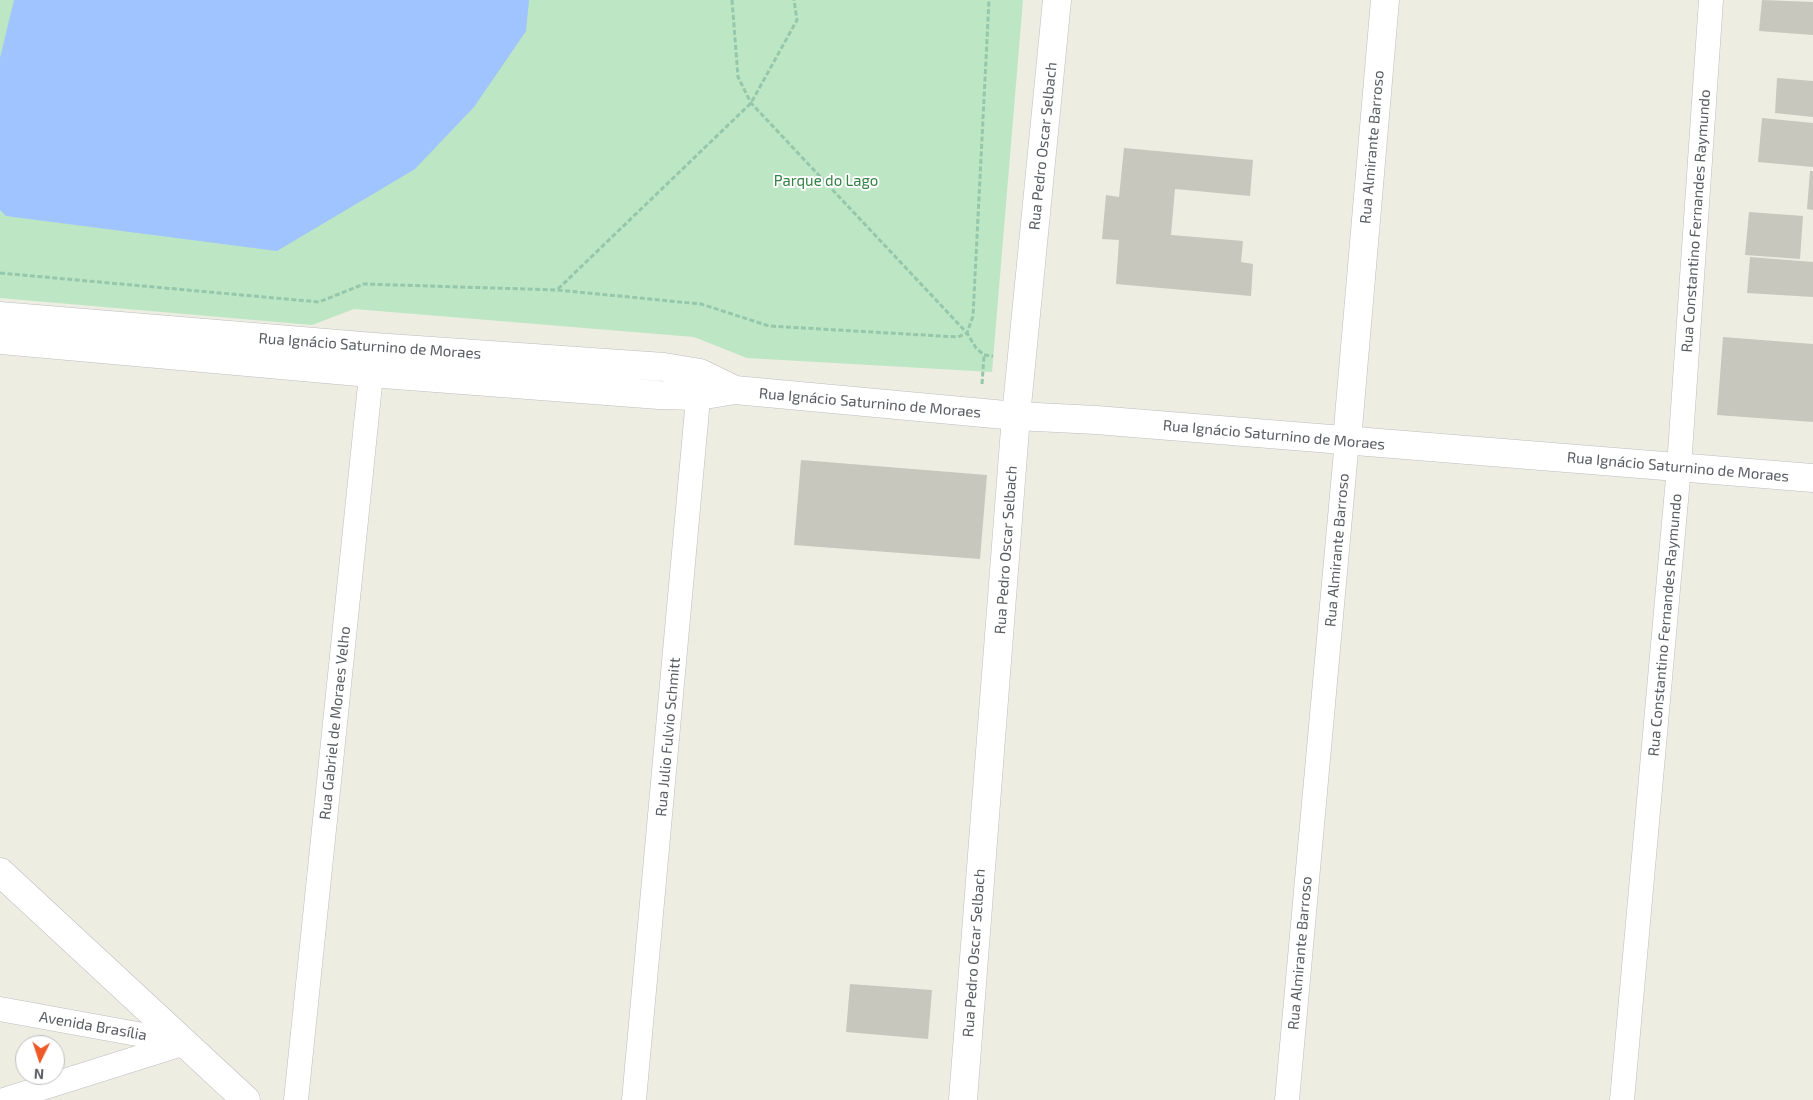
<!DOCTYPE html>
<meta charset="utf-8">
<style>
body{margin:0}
#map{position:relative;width:1813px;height:1100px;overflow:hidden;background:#edede1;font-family:"Exo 2",sans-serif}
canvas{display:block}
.north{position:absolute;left:15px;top:1035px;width:50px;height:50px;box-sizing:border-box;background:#fff;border:1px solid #bdbec1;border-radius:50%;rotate:184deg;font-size:14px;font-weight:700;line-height:20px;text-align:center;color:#5a5c63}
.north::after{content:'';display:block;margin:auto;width:18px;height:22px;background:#ed5a28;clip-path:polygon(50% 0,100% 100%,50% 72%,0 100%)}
</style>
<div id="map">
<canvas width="1813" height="1100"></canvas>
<div class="north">N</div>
</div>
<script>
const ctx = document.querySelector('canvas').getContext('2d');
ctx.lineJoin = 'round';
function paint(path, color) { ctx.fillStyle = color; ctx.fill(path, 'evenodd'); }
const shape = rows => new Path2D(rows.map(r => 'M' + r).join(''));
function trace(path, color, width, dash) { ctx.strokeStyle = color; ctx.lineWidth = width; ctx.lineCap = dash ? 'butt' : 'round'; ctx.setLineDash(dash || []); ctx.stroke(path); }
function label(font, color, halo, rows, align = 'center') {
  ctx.font = font + ' "Exo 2",sans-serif'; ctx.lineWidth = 4; ctx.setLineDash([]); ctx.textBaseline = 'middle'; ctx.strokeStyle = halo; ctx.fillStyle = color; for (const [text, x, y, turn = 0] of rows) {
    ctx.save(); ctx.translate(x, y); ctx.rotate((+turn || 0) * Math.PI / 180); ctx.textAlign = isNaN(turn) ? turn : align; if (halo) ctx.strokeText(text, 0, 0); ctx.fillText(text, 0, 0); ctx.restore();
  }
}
const green = shape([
 [0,0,1023,0,992,372,747,358,694,337,354,309,312,325,0,298]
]);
const water = shape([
 [14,0,529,0,526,31,474,107,415,169,277,251,6,216,0,210,0,58]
]);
const building = shape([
 [1762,0,1813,2,1813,35,1759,31],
 [1777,78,1813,81,1813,117,1775,113],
 [1762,118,1813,123,1813,167,1758,162],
 [1124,148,1253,160,1250,196,1175,189,1171,235,1243,241,1241,262,1253,264,1251,296,1116,284,1119,240,1102,239,1106,195,1119,197],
 [1810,171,1813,171,1813,210,1807,209],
 [1749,212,1803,216,1800,259,1745,255],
 [1750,257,1813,262,1813,297,1747,293],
 [1723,337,1813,344,1813,422,1717,415],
 [801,460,987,475,980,559,794,545],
 [850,984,932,990,928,1039,846,1032]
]);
const path = shape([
 [732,0,738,77,751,103,967,333,976,348,984,355,993,356],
 [0,273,319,302,364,284,557,290,701,304,769,326,958,337,967,333,973,316,989,0],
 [558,289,751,103,797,20,794,0],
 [982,384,984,355]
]);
const minor = shape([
 [0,1009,181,1042],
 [4,1100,185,1043],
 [296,1100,373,356],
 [634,1100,700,377],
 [1287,1100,1347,440],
 [1622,1100,1679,467,1711,0]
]);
const tertiary = shape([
 [0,316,374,347,664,367,700,373,735,390],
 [0,340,370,373,659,395,699,396,735,390,1016,416,1096,420,1813,478],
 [1347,440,1385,0],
 [0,872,246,1100]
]);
const secondary = shape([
 [963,1100,1016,416,1057,0]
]);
const streetNames = [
 ["Rua Pedro Oscar Selbach",1043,146,-84],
 ["Rua Almirante Barroso",1372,147,-85],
 ["Rua Constantino Fernandes Raymundo",1696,221,-86],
 ["Rua Ignácio Saturnino de Moraes",370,346,4],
 ["Rua Ignácio Saturnino de Moraes",870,403,5],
 ["Rua Ignácio Saturnino de Moraes",1274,435,5],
 ["Rua Ignácio Saturnino de Moraes",1678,467,5],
 ["Rua Pedro Oscar Selbach",1006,550,-86],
 ["Rua Almirante Barroso",1337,550,-85],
 ["Rua Constantino Fernandes Raymundo",1665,625,-85],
 ["Rua Gabriel de Moraes Velho",335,723,-84],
 ["Rua Julio Fulvio Schmitt",668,737,-85],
 ["Rua Pedro Oscar Selbach",974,953,-86],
 ["Rua Almirante Barroso",1300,953,-85],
 ["Avenida Brasília",93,1026,10]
];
const parkNames = [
 ["Parque do Lago",826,181]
];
paint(green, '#bde6c4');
paint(water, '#9fc4ff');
paint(building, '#c8c7be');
trace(minor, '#bcbdc3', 25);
trace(tertiary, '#bcbdc3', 29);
trace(secondary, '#bcbec5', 29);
trace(path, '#95c7ac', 3, [5, 2.5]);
trace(minor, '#fff', 24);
trace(tertiary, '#fff', 28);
trace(secondary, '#fff', 28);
label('15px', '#5a5c63', '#fff', streetNames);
label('15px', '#318243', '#fff', parkNames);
</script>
